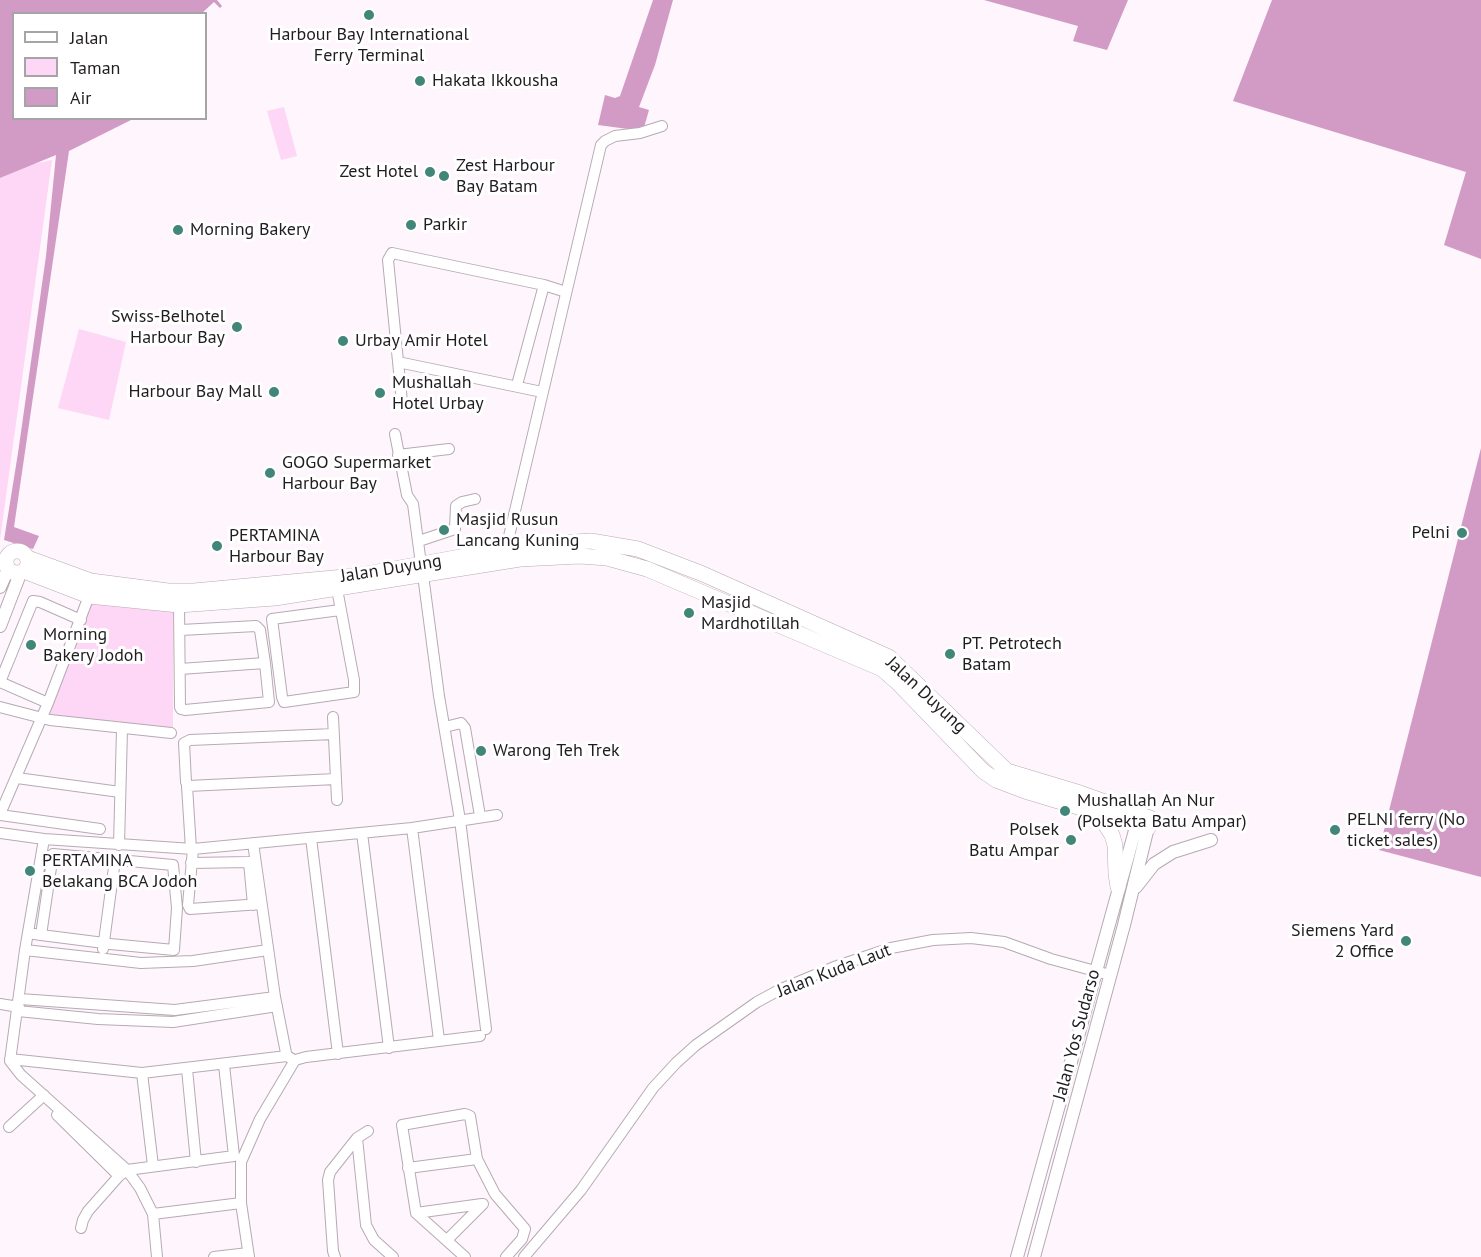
<!DOCTYPE html>
<style>
body{margin:0}
#map{position:relative;width:1481px;height:1257px;overflow:hidden;background:#fff5fc;font-family:"PT Sans",sans-serif}
canvas{display:block}
.legend{position:absolute;left:12px;top:12px;width:195px;height:108px;box-sizing:border-box;background:#fff;border:2px solid #a6a4a6;margin:0;padding:8px 10px;list-style:none;font-size:18px;color:#211c20}
.legend li{display:flex;align-items:center;gap:12px;height:30px}
.legend b{width:30px;border:2px solid #a6a4a6}
</style>
<div id="map">
<canvas width="1481" height="1257"></canvas>
<ul class="legend">
<li><b style="height:8px;background:#fff"></b>Jalan</li>
<li><b style="height:16px;background:#fdd7f5"></b>Taman</li>
<li><b style="height:16px;background:#d29bc6"></b>Air</li>
</ul>
</div>
<script>
const ctx = document.querySelector('canvas').getContext('2d');
ctx.lineJoin = 'round';
function paint(path, color) { ctx.fillStyle = color; ctx.fill(path, 'evenodd'); }
const shape = rows => new Path2D(rows.map(r => 'M' + r).join(''));
function trace(path, color, width, dash) { ctx.strokeStyle = color; ctx.lineWidth = width; ctx.lineCap = dash ? 'butt' : 'round'; ctx.setLineDash(dash || []); ctx.stroke(path); }
function label(font, color, halo, rows, align = 'center') {
  ctx.font = font + ' "PT Sans",sans-serif'; ctx.lineWidth = 6; ctx.setLineDash([]); ctx.textBaseline = 'middle'; ctx.strokeStyle = halo; ctx.fillStyle = color; for (const [text, x, y, turn = 0] of rows) {
    ctx.save(); ctx.translate(x, y); ctx.rotate((+turn || 0) * Math.PI / 180); ctx.textAlign = isNaN(turn) ? turn : align; if (halo) ctx.strokeText(text, 0, 0); ctx.fillText(text, 0, 0); ctx.restore();
  }
}
const green = shape([
 [284,107,297,156,281,160,267,111],
 [52,160,0,540,0,178,29,165],
 [79,329,126,342,109,420,58,408],
 [89,598,173,611,173,733,43,717]
]);
const water = shape([
 [0,0,217,0,222,6,220,8,214,2,201,14,14,14,14,118,133,119,69,151,14,527,39,536,33,549,4,540,18,453,46,256,56,155,0,178],
 [653,0,673,0,655,65,639,107,649,110,643,131,598,125,605,95,615,98,620,96],
 [984,0,1128,0,1107,50,1073,41,1078,26],
 [1272,0,1481,0,1481,259,1444,245,1466,172,1233,101],
 [1481,448,1481,877,1379,850]
]);
const minor = shape([
 [398,362,542,392],
 [517,385,544,285],
 [402,402,388,260,392,253,544,285,566,292],
 [395,434,407,495,413,504,421,564],
 [398,455,449,449],
 [419,541,455,529,456,506,462,502,475,499],
 [506,549,601,145,605,141,615,136,640,133,662,126],
 [423,575,439,696,460,820,486,1029],
 [337,589,354,680,354,692,284,702,282,697,272,619,340,610],
 [179,605,180,707,181,709,185,710,269,702,265,663,180,669],
 [181,630,256,626,260,630,265,663],
 [0,682,33,601,40,602,81,620],
 [0,682,48,703],
 [0,707,50,720,171,733],
 [333,717,337,800],
 [445,727,461,723,465,728,480,816],
 [334,734,190,740,184,743,186,782,188,786,336,779],
 [17,778,120,792],
 [187,786,191,849],
 [0,814,48,703,89,596],
 [0,815,100,829],
 [412,828,439,1040],
 [0,833,44,839,193,849,412,828,497,815],
 [362,833,389,1048],
 [311,838,338,1054],
 [44,839,25,950,10,1061,21,1075,127,1170,140,1188,153,1214,157,1257],
 [253,843,275,997,286,1053,287,1056,292,1059],
 [119,845,122,729],
 [193,849,188,905,190,909,261,904],
 [191,863,249,862,253,905],
 [28,933,41,935,104,943,110,944,174,950,177,908,173,865,53,854,41,935],
 [103,949,115,860],
 [25,950,141,963,193,961,268,950],
 [20,999,175,1010,275,997],
 [0,1004,19,1007],
 [18,1011,98,1019,173,1022,277,1006],
 [10,1059,142,1073,287,1056],
 [187,1069,196,1162],
 [142,1073,153,1166],
 [57,1115,119,1176],
 [9,1127,44,1095],
 [357,1138,366,1225,374,1240,393,1257],
 [408,1168,477,1159],
 [416,1213,482,1204],
 [153,1214,241,1203],
 [81,1228,83,1220,88,1211,119,1176,127,1170,234,1156,224,1065],
 [447,1240,483,1204],
 [214,1257,248,1253],
 [249,1257,241,1203,241,1162,260,1119,295,1060,306,1057,480,1036],
 [335,1257,333,1251,328,1180,330,1172,357,1138,368,1131],
 [465,1257,416,1213,402,1125,465,1114,470,1116,477,1159,495,1194,525,1229,522,1239,506,1257],
 [524,1257,581,1190,653,1088,676,1063,696,1045,757,1002,781,989,834,967,891,948,933,940,971,938,1004,942,1051,959,1110,975]
]);
const major = shape([
 [0,587,8,569],
 [0,626,20,574],
 [1136,887,1154,864,1173,852,1211,840],
 [1017,1257,1139,816],
 [1034,1257,1124,925,1150,819]
]);
const highway = shape([
 '6 562a11 11 0 1 1 22 0a11 11 0 1 1-22 0Z',
 [28,558,91,581,168,591,194,591,355,576,527,545,591,541,638,549,703,574,889,657,1007,771,1080,793,1150,818],
 [24,571,89,596,179,605,275,598,520,559,580,556,607,558,647,569,882,669,897,682,983,771,996,780,1025,791,1148,828],
 [1093,811,1103,821,1112,835,1115,845,1116,874,1118,887]
]);
const markers = [
 [369,15,6,"#428679"],
 [420,81,6,"#428679"],
 [430,172,6,"#428679"],
 [444,176,6,"#428679"],
 [411,225,6,"#428679"],
 [178,230,6,"#428679"],
 [237,327,6,"#428679"],
 [343,341,6,"#428679"],
 [274,392,6,"#428679"],
 [380,393,6,"#428679"],
 [270,473,6,"#428679"],
 [444,530,6,"#428679"],
 [1462,533,6,"#428679"],
 [217,546,6,"#428679"],
 [689,613,6,"#428679"],
 [31,645,6,"#428679"],
 [950,654,6,"#428679"],
 [481,751,6,"#428679"],
 [1065,811,6,"#428679"],
 [1335,830,6,"#428679"],
 [1071,840,6,"#428679"],
 [30,871,6,"#428679"],
 [1406,941,6,"#428679"]
];
const poiNames = [
 ["Harbour Bay International",369,35,"center"],
 ["Ferry Terminal",369,56,"center"],
 ["Hakata Ikkousha",432,81],
 ["Zest Harbour",456,166],
 ["Bay Batam",456,187],
 ["Zest Hotel",418,172,"right"],
 ["Parkir",423,225],
 ["Morning Bakery",190,230],
 ["Swiss-Belhotel",225,317,"right"],
 ["Harbour Bay",225,338,"right"],
 ["Urbay Amir Hotel",355,341],
 ["Mushallah",392,383],
 ["Hotel Urbay",392,404],
 ["Harbour Bay Mall",262,392,"right"],
 ["GOGO Supermarket",282,463],
 ["Harbour Bay",282,484],
 ["Masjid Rusun",456,520],
 ["Lancang Kuning",456,541],
 ["Pelni",1450,533,"right"],
 ["PERTAMINA",229,536],
 ["Harbour Bay",229,557],
 ["Masjid",701,603],
 ["Mardhotillah",701,624],
 ["Morning",43,635],
 ["Bakery Jodoh",43,656],
 ["PT. Petrotech",962,644],
 ["Batam",962,665],
 ["Warong Teh Trek",493,751],
 ["Mushallah An Nur",1077,801],
 ["(Polsekta Batu Ampar)",1077,822],
 ["PELNI ferry (No",1347,820],
 ["ticket sales)",1347,841],
 ["Polsek",1059,830,"right"],
 ["Batu Ampar",1059,851,"right"],
 ["PERTAMINA",42,861],
 ["Belakang BCA Jodoh",42,882],
 ["Siemens Yard",1394,931,"right"],
 ["2 Office",1394,952,"right"]
];
const streetNames = [
 ["Jalan Duyung",391,569,-9],
 ["Jalan Duyung",926,695,43],
 ["Jalan Kuda Laut",834,971,-21],
 ["Jalan Yos Sudarso",1077,1035,-75]
];
paint(green, '#fdd7f5');
paint(water, '#d29bc6');
trace(minor, '#b6aab3', 12);
trace(major, '#b6aab3', 14);
trace(highway, '#b6aab3', 16);
trace(minor, '#fff', 10);
trace(major, '#fff', 12);
trace(highway, '#fff', 15);
for (const [x, y, r, color] of markers) { const dot = new Path2D(); dot.arc(x, y, r, 0, 2 * Math.PI); ctx.fillStyle = color; ctx.fill(dot); trace(dot, '#fff', 2); }
label('18px', '#211c20', '#fff', poiNames, 'left');
label('18px', '#211c20', '#fff', streetNames);
</script>
